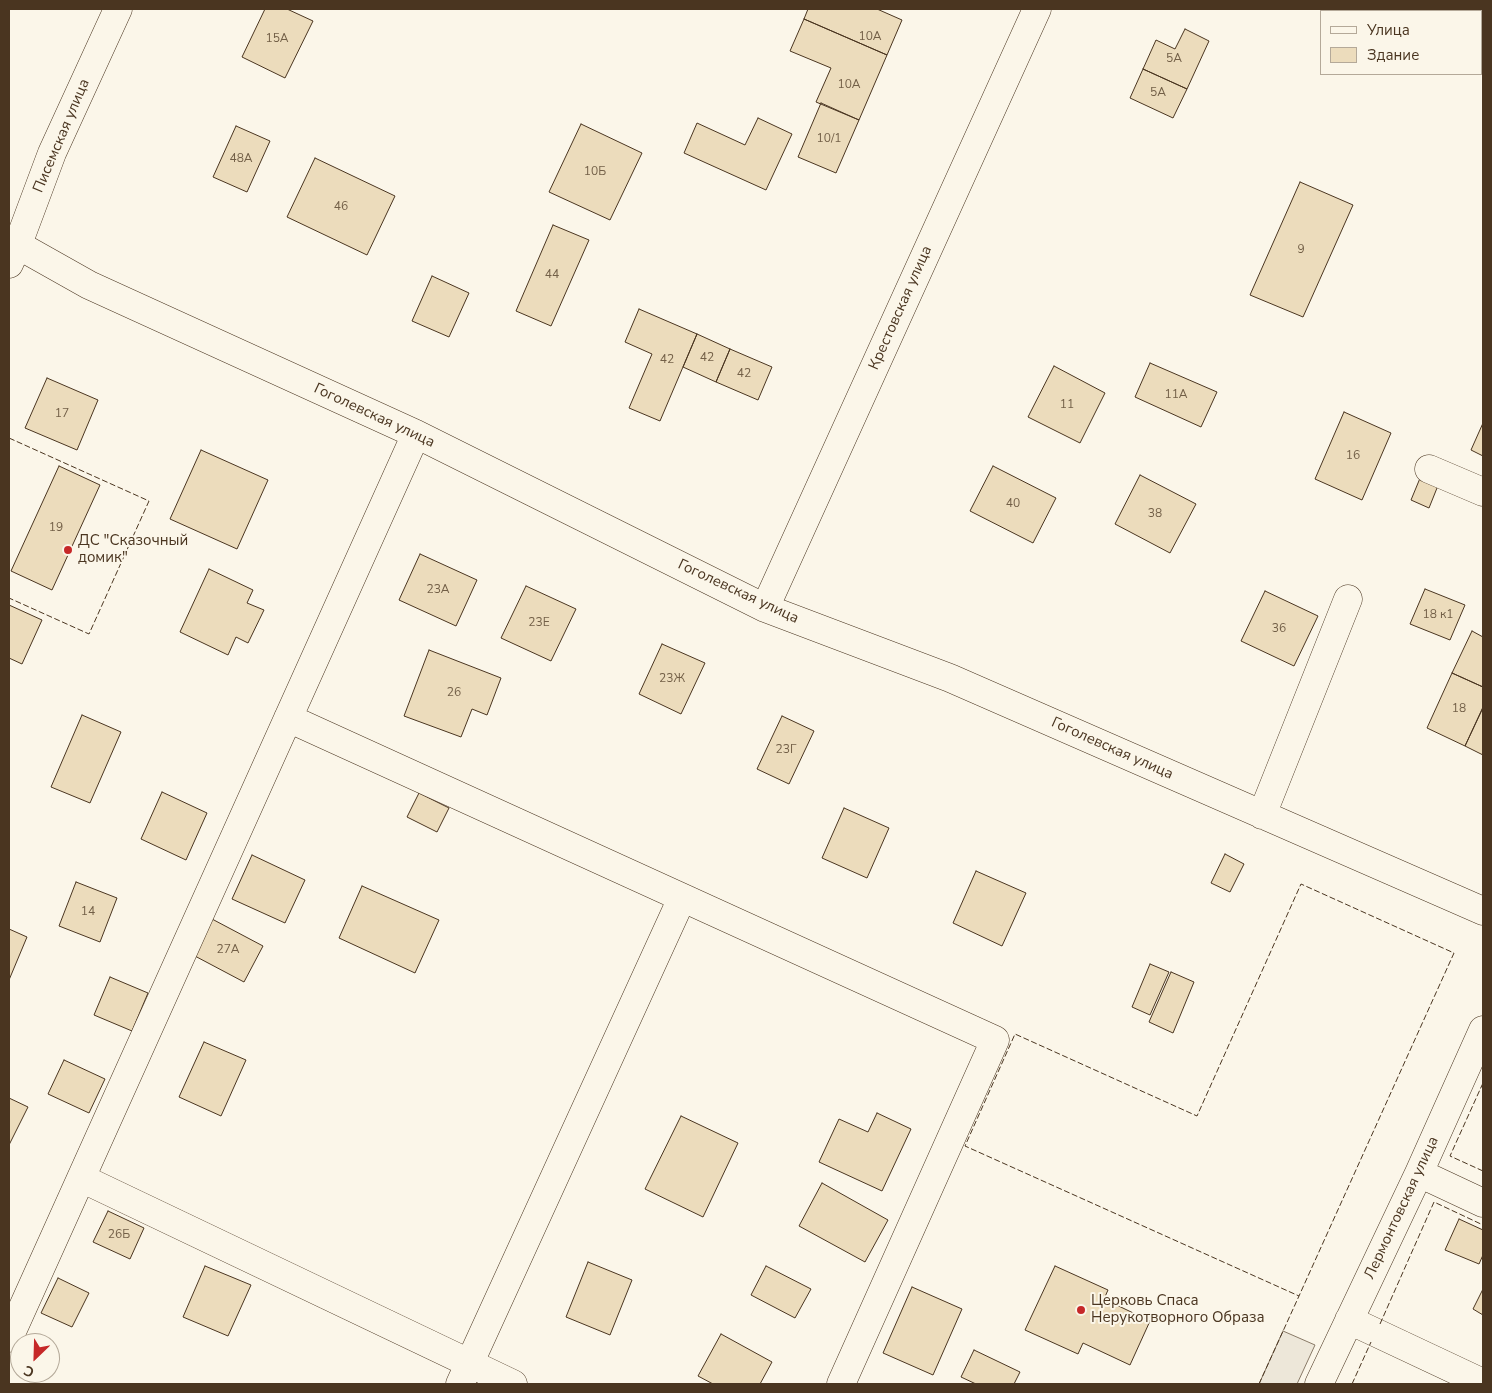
<!DOCTYPE html>
<meta charset="utf-8">
<style>
body{margin:0}
#map{position:relative;width:1492px;height:1393px;overflow:hidden;background:#fbf6e9;font-family:"Nunito Sans",sans-serif}
canvas{display:block}
.frame{position:absolute;inset:0;border:10px solid #4a3520;pointer-events:none}
.legend{position:absolute;left:1320px;top:10px;width:162px;height:65px;box-sizing:border-box;background:#fbf6e9;border:1px solid #b4a999;margin:0;padding:6px 9px;list-style:none;font-size:15px;color:#4a3520}
.legend li{display:flex;align-items:center;gap:10px;height:25px}
.legend b{width:25px;border:1px solid #b4a999}
.north{position:absolute;left:10px;top:1333px;width:50px;height:50px;box-sizing:border-box;background:#fbf6e9;border:1px solid #b4a999;border-radius:50%;rotate:204deg;font-size:14px;font-weight:700;line-height:20px;text-align:center;color:#4a3520}
.north::after{content:'';display:block;margin:auto;width:18px;height:22px;background:#c62828;clip-path:polygon(50% 0,100% 100%,50% 72%,0 100%)}
</style>
<div id="map">
<canvas width="1492" height="1393"></canvas>
<div class="frame"></div>
<ul class="legend">
<li><b style="height:6px;background:#fbf6e9"></b>Улица</li>
<li><b style="height:14px;background:#ecdcbc"></b>Здание</li>
</ul>
<div class="north">С</div>
</div>
<script>
const ctx = document.querySelector('canvas').getContext('2d');
ctx.lineJoin = 'round';
function paint(path, color) { ctx.fillStyle = color; ctx.fill(path, 'evenodd'); }
const shape = rows => new Path2D(rows.map(r => 'M' + r).join(''));
function trace(path, color, width, dash) { ctx.strokeStyle = color; ctx.lineWidth = width; ctx.lineCap = dash ? 'butt' : 'round'; ctx.setLineDash(dash || []); ctx.stroke(path); }
function label(font, color, halo, rows, align = 'center') {
  ctx.font = font + ' "Nunito Sans",sans-serif'; ctx.lineWidth = 4; ctx.setLineDash([]); ctx.textBaseline = 'middle'; ctx.strokeStyle = halo; ctx.fillStyle = color; for (const [text, x, y, turn = 0] of rows) {
    ctx.save(); ctx.translate(x, y); ctx.rotate((+turn || 0) * Math.PI / 180); ctx.textAlign = isNaN(turn) ? turn : align; if (halo) ctx.strokeText(text, 0, 0); ctx.fillText(text, 0, 0); ctx.restore();
  }
}
const parking = shape([
 [1283,1331,1315,1345,1297,1384,1259,1384,1283,1331]
]);
const building = shape([
 [265,9,287,9,313,21,285,78,242,57,265,9],
 [808,9,877,9,902,20,887,55,804,19,808,9],
 [1402,9,1422,9,1421,11,1408,11,1402,9],
 [804,19,887,55,859,120,816,102,831,68,790,51,804,19],
 [1185,29,1209,41,1187,89,1143,69,1156,40,1175,49,1185,29],
 [1143,69,1187,89,1173,118,1130,98,1143,69],
 [821,103,859,120,836,173,798,157,821,103],
 [758,118,792,134,766,190,684,153,697,123,745,145,758,118],
 [581,124,642,153,610,220,549,192,581,124],
 [236,126,270,141,247,192,213,177,236,126],
 [315,158,395,196,367,255,287,217,315,158],
 [1300,182,1353,205,1303,317,1250,295,1300,182],
 [553,225,589,240,551,326,516,311,553,225],
 [432,276,469,293,449,337,412,321,432,276],
 [639,309,697,334,660,421,629,408,652,354,625,342,639,309],
 [697,334,730,349,716,382,683,367,697,334],
 [730,349,772,367,758,400,716,382,730,349],
 [1150,363,1217,392,1201,427,1135,397,1150,363],
 [1054,366,1105,393,1080,443,1028,417,1054,366],
 [47,378,98,400,77,450,25,428,47,378],
 [1344,412,1391,433,1362,500,1315,479,1344,412],
 [1483,423,1483,456,1471,450,1483,423],
 [201,450,268,480,237,549,170,519,201,450],
 [59,466,100,485,52,590,11,571,59,466],
 [993,466,1056,498,1033,543,970,511,993,466],
 [1423,471,1441,478,1429,508,1411,500,1423,471],
 [1140,475,1196,504,1170,553,1115,524,1140,475],
 [420,554,477,580,456,626,399,600,420,554],
 [209,569,253,590,247,603,264,610,248,643,236,637,228,655,180,632,209,569],
 [526,586,576,609,551,661,501,638,526,586],
 [1425,589,1465,605,1450,640,1410,624,1425,589],
 [1265,591,1318,616,1294,666,1241,641,1265,591],
 [9,605,42,620,22,664,9,658,9,605],
 [1472,631,1483,637,1483,687,1452,673,1472,631],
 [662,644,705,663,681,714,639,694,662,644],
 [429,650,501,678,487,715,472,709,461,737,404,716,429,650],
 [1452,673,1483,687,1483,707,1465,746,1427,728,1452,673],
 [1482,710,1483,711,1483,755,1465,746,1482,710],
 [82,715,121,732,90,803,51,787,82,715],
 [782,716,814,731,789,784,757,769,782,716],
 [162,792,207,813,186,860,141,839,162,792],
 [419,793,449,808,437,832,407,817,419,793],
 [844,808,889,828,867,878,822,858,844,808],
 [1225,854,1244,864,1230,892,1211,883,1225,854],
 [252,855,305,880,285,923,232,899,252,855],
 [976,871,1026,893,1002,946,953,923,976,871],
 [76,882,117,898,100,942,59,926,76,882],
 [362,886,439,920,415,973,339,938,362,886],
 [212,919,263,946,244,982,193,955,212,919],
 [9,929,27,937,9,980,9,929],
 [1150,964,1169,972,1150,1015,1132,1007,1150,964],
 [1171,972,1194,982,1173,1033,1149,1022,1171,972],
 [110,977,148,993,132,1031,94,1015,110,977],
 [204,1042,246,1060,221,1116,179,1097,204,1042],
 [64,1060,105,1079,89,1113,48,1094,64,1060],
 [9,1098,28,1107,9,1145,9,1098],
 [877,1113,911,1129,882,1191,819,1162,839,1119,868,1132,877,1113],
 [681,1116,738,1143,703,1217,645,1189,681,1116],
 [822,1183,888,1220,865,1262,799,1226,822,1183],
 [108,1211,144,1228,130,1259,93,1242,108,1211],
 [1459,1219,1483,1230,1483,1255,1479,1264,1445,1250,1459,1219],
 [588,1262,632,1280,610,1335,566,1317,588,1262],
 [205,1266,251,1285,228,1336,183,1317,205,1266],
 [766,1266,811,1289,795,1318,751,1295,766,1266],
 [1055,1266,1108,1290,1104,1299,1150,1321,1130,1365,1083,1343,1078,1354,1025,1330,1055,1266],
 [58,1278,89,1293,72,1327,41,1313,58,1278],
 [912,1287,962,1309,933,1375,883,1353,912,1287],
 [1483,1289,1483,1315,1473,1309,1483,1289],
 [721,1334,772,1362,760,1384,713,1384,698,1376,721,1334],
 [974,1350,1020,1372,1014,1384,976,1384,961,1377,974,1350]
]);
const minor = shape([
 [9,240,89,285,416,434,765,608,950,678,1483,911],
 [9,264,18,244,52,153,118,9],
 [1429,469,1483,492],
 [765,608,1037,9],
 [288,718,995,1040,841,1384],
 [1262,815,1348,599],
 [1419,1173,1483,1203],
 [81,1178,513,1384],
 [1349,1320,1483,1383],
 [9,1338,416,434],
 [460,1384,682,898],
 [1319,1384,1419,1173,1483,1030]
]);
const fence = shape([
 [9,438,149,501,89,634,9,598],
 [1483,1083,1450,1156,1483,1171],
 [1380,1324,1434,1202,1483,1225],
 [1259,1384,1299,1296,1454,953,1301,884,1197,1116,1015,1034,965,1146,1299,1296],
 [1352,1384,1371,1342]
]);
const markers = [
 [68,550,5,"#c62828"],
 [1081,1310,5,"#c62828"]
];
const numberNames = [
 ["10А",870,37],
 ["15А",277,39],
 ["5А",1174,59],
 ["10А",849,85],
 ["5А",1158,93],
 ["10/1",829,139],
 ["48А",241,159],
 ["10Б",595,172],
 ["46",341,207],
 ["9",1301,250],
 ["44",552,275],
 ["42",707,358],
 ["42",667,360],
 ["42",744,374],
 ["11А",1176,395],
 ["11",1067,405],
 ["17",62,414],
 ["16",1353,456],
 ["40",1013,504],
 ["38",1155,514],
 ["19",56,528],
 ["23А",438,590],
 ["18 к1",1438,615],
 ["23Е",539,623],
 ["36",1279,629],
 ["23Ж",672,679],
 ["26",454,693],
 ["18",1459,709],
 ["23Г",786,750],
 ["14",88,912],
 ["27А",228,950],
 ["26Б",119,1235]
];
const streetNames = [
 ["Писемская улица",62,136,-67],
 ["Крестовская улица",901,308,-66],
 ["Гоголевская улица",374,416,25],
 ["Гоголевская улица",738,592,25],
 ["Гоголевская улица",1112,749,24],
 ["Лермонтовская улица",1402,1208,-65]
];
const poiNames = [
 ["ДС \"Сказочный",78,541],
 ["домик\"",78,558],
 ["Церковь Спаса",1091,1301],
 ["Нерукотворного Образа",1091,1318]
];
paint(parking, '#ede7d9');
trace(parking, '#887966', 1);
paint(building, '#ecdcbc');
trace(building, '#4a3520', 1);
trace(minor, '#4a3520', 29);
trace(minor, '#fbf6e9', 28);
trace(fence, '#4a3520', 1, [6, 2.5]);
for (const [x, y, r, color] of markers) { const dot = new Path2D(); dot.arc(x, y, r, 0, 2 * Math.PI); ctx.fillStyle = color; ctx.fill(dot); trace(dot, '#fbf6e9', 2); }
label('12px', '#725f47', null, numberNames);
label('15px', '#4a3520', '#fbf6e9', streetNames);
label('15px', '#4a3520', '#fbf6e9', poiNames, 'left');
</script>
